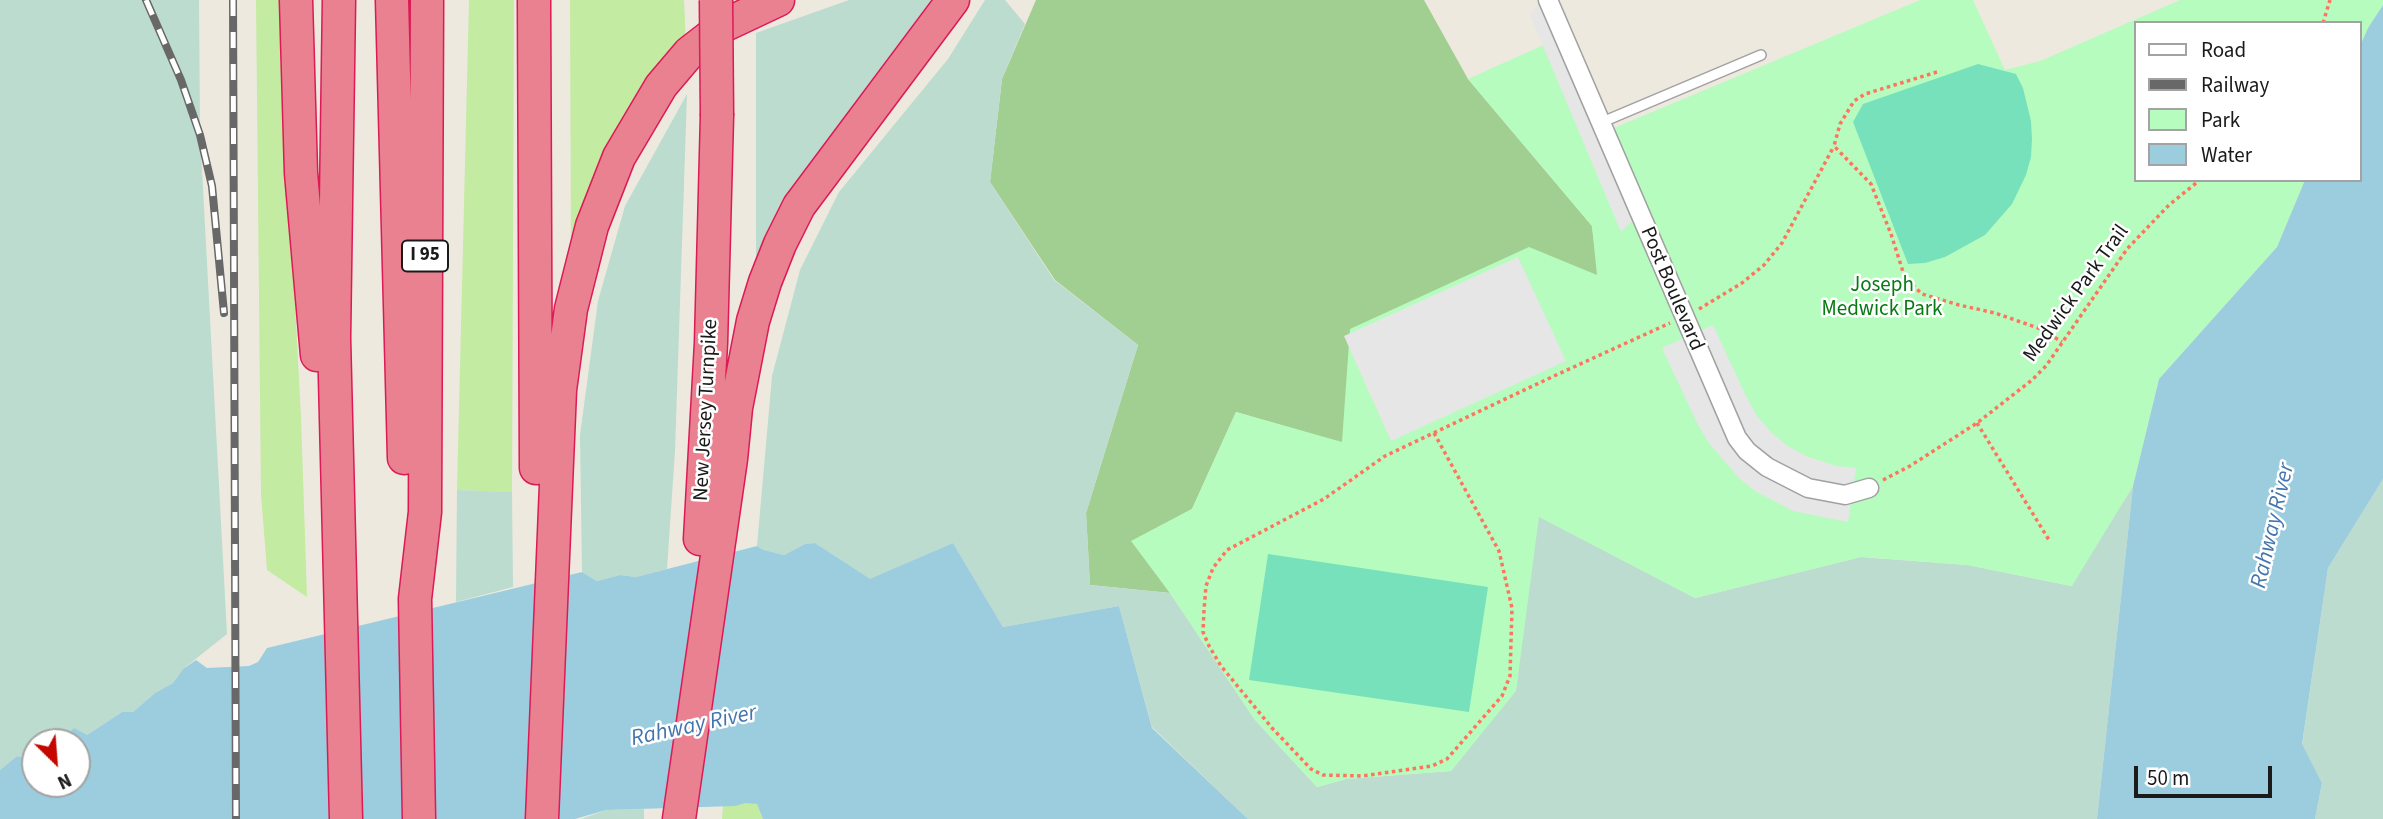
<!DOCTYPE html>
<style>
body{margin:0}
#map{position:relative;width:2383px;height:819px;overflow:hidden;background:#ede9df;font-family:"Source Sans 3",sans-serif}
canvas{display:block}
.legend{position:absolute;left:2134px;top:21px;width:228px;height:161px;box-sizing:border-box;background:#fff;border:2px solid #a3a3a3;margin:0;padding:9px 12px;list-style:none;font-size:21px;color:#1a1a1a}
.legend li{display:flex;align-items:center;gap:14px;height:35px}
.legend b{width:35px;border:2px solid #a3a3a3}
.north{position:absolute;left:21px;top:728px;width:70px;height:70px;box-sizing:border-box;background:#fff;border:2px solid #a3a3a3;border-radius:50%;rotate:155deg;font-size:19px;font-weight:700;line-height:28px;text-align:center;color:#1a1a1a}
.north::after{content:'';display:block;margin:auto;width:24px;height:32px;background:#c50700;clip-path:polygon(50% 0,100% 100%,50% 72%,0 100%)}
.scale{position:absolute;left:2134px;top:766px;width:138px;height:32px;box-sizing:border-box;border:4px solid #1a1a1a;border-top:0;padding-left:9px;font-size:21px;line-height:24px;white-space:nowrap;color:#1a1a1a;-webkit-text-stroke:5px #fff;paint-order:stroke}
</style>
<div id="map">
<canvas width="2383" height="819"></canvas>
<ul class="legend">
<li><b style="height:9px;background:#fff"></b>Road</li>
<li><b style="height:9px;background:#686868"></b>Railway</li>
<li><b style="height:19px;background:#b7fcbf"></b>Park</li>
<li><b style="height:19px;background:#9ccdde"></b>Water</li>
</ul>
<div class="north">N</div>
<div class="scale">50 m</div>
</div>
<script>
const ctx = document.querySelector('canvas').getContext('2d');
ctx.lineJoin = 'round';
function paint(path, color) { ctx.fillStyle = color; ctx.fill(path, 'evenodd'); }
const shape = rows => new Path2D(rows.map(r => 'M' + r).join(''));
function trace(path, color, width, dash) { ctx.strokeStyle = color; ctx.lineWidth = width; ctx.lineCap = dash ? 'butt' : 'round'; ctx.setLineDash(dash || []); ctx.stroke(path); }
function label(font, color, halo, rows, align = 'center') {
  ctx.font = font + ' "Source Sans 3",sans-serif'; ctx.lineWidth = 5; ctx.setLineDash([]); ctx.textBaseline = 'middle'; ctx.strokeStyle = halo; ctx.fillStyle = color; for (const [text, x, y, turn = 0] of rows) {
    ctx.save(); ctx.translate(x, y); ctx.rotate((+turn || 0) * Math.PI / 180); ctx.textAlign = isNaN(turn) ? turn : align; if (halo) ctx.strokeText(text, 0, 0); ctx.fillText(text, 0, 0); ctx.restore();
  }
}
const grass = shape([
 [256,0,285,0,287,154,301,417,307,597,267,570,261,494],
 [469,0,514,0,512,492,457,490],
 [570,0,684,0,686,43,571,249],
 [745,802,757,804,763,819,722,819,723,806]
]);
const forest = shape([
 [1036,0,1424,0,1468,79,1592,226,1598,275,1342,443,1236,412,1192,509,1132,541,1170,593,1090,585,1086,513,1138,345,1055,280,990,182,1002,79]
]);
const wetland = shape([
 [0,0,199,0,200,133,227,634,183,669,173,683,155,693,133,712,122,712,87,735,68,734,63,742,35,742,35,760,17,756,0,770],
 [849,0,952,0,756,267,756,33],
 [985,0,1005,0,1025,24,1002,79,990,182,1054,280,1138,345,1086,513,1090,585,1170,593,1255,720,1317,787,1346,779,1451,771,1516,690,1538,516,1695,598,1861,557,1968,565,2071,586,2133,486,2097,819,1248,819,1152,727,1119,606,1003,627,953,543,870,580,815,543,805,544,784,555,764,550,757,546,772,376,800,270,839,192,948,59],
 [687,94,675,451,667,569,636,577,620,575,597,581,582,572,580,435,598,301,625,206],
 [2383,479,2383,819,2315,819,2322,783,2302,745,2328,568],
 [457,490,512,492,513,587,456,602],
 [644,809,644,819,581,819,606,810]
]);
const park = shape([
 [1920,0,1973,0,2005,70,2040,61,2180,0,2383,0,2383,5,2368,28,2360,46,2360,23,2136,23,2136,180,2305,180,2277,247,2159,379,2133,486,2072,586,1967,565,1861,557,1695,598,1539,517,1516,691,1451,771,1346,779,1317,787,1255,720,1170,593,1131,541,1192,509,1236,412,1342,442,1350,329,1529,247,1597,275,1592,226,1468,79,1570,33,1609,130]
]);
const pitch = shape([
 [1978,64,2016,74,2023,88,2031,121,2032,139,2031,157,2026,175,2012,204,1985,235,1945,257,1925,263,1908,264,1853,122,1863,104],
 [1268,554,1488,587,1469,712,1249,680]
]);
const parking = shape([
 [1540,3,1632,221,1621,232,1530,15],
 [1518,257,1566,361,1391,441,1344,336],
 [1713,325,1745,394,1757,416,1771,432,1786,445,1806,456,1836,466,1856,468,1848,522,1793,511,1755,491,1739,478,1708,442,1697,423,1662,348]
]);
const water = shape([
 [2383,5,2383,479,2328,568,2302,744,2322,783,2315,819,2097,819,2133,486,2159,379,2277,247,2305,180,2360,180,2360,46,2368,28],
 [815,543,870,579,953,543,1003,627,1119,606,1152,728,1248,819,763,819,757,804,745,803,735,806,606,810,575,819,0,819,0,770,17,756,35,760,35,784,77,784,77,742,63,742,68,734,74,728,87,735,122,712,133,712,155,693,173,683,183,669,196,660,207,668,249,666,258,662,267,648,582,572,597,581,620,575,636,577,757,546,764,550,784,555,805,544]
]);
const path = shape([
 [2323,23,2330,0],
 [1937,72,1865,94,1854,101,1840,124,1834,146,1871,184,1891,234,1905,278,1922,294,1959,305,1995,313,2041,329,2062,342],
 [1699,309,1742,283,1764,265,1782,243,1834,146],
 [1977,423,2049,540],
 [1434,433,1499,551,1512,608,1510,676,1502,696,1447,759,1432,766,1363,776,1323,775,1311,769,1272,728,1221,666,1209,646,1203,632,1204,610,1206,586,1213,568,1227,550,1324,499,1385,456,1554,376,1670,323],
 [1883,480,1910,466,1977,423,2032,380,2046,366,2127,249,2169,205,2200,180]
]);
const service = shape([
 [1600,123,1761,55]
]);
const minor = shape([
 [1548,0,1737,438,1747,451,1767,467,1808,488,1845,495,1869,488]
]);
const motorway = shape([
 [296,0,301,173,317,355],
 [339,0,334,338,346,819],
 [392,0,404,458],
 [534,0,536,468],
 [700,539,711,343,717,116],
 [419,819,415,599,425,512,427,0],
 [542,819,560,390,571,309,592,226,619,157,661,86,689,53,725,25,778,0],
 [679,819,731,459,736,408,753,321,765,282,780,244,799,206,953,0]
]);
const rail = shape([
 [146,0,181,80,200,135,212,186,224,313],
 [233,0,236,819]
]);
const motorwayBridge = shape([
 [716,0,717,116]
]);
const shields = [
 [425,256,46]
];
const shieldNames = [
 ["I 95",425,256]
];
const parkNames = [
 ["Joseph",1882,286],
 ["Medwick Park",1882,310]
];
const streetNames = [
 ["Post Boulevard",1671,289,67],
 ["Medwick Park Trail",2077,294,-54],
 ["New Jersey Turnpike",707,410,-87]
];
const waterNames = [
 ["Rahway River",2274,526,-77],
 ["Rahway River",694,727,-12]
];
paint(grass, '#c3eba1');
paint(forest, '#a1cf91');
paint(wetland, '#bbdcce');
paint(park, '#b7fcbf');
paint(pitch, '#77e1bc');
paint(parking, '#e6e6e6');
paint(water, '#9ccdde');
trace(service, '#a1a1a1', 12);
trace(minor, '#a1a1a1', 21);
trace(motorway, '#dc1a56', 35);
trace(path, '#ff745e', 3.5, [3.5, 3.5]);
trace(service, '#fff', 9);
trace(minor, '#fff', 18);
trace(motorway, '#ea8191', 32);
trace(rail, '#686868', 8);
trace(rail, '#fff', 5, [16]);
trace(motorwayBridge, '#dc1a56', 35, []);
trace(motorwayBridge, '#ea8191', 32);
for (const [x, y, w] of shields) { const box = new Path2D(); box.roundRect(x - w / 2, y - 15.5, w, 31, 5); ctx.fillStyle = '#fff'; ctx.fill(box); trace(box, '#1a1a1a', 2); }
label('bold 19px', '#1a1a1a', null, shieldNames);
label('21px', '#067b14', '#fff', parkNames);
label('21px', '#1a1a1a', '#fff', streetNames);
label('italic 23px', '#4375ad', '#fff', waterNames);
</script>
